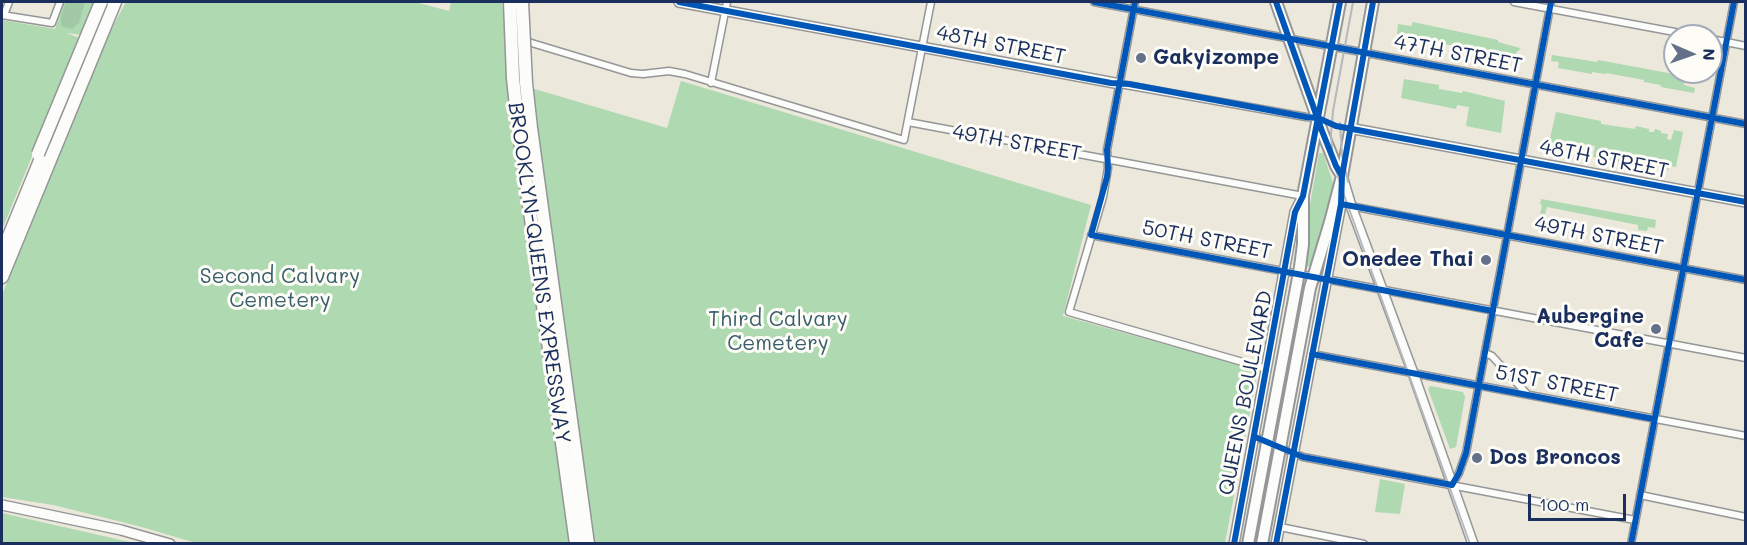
<!DOCTYPE html>
<style>
body{margin:0}
#map{position:relative;width:1747px;height:545px;overflow:hidden;background:#ece8db;font-family:Mali,sans-serif}
canvas{display:block}
.frame{position:absolute;inset:0;border:3px solid #1b2f5e;pointer-events:none}
.north{position:absolute;left:1663px;top:24px;width:60px;height:60px;box-sizing:border-box;background:#fdfcf7;border:2px solid #a3aaba;border-radius:50%;rotate:92deg;font-size:16px;font-weight:700;line-height:24px;text-align:center;color:#1b2f5e}
.north::after{content:'';display:block;margin:auto;width:21px;height:27px;background:#64708a;clip-path:polygon(50% 0,100% 100%,50% 72%,0 100%)}
.scale{position:absolute;left:1528px;top:494px;width:98px;height:27px;box-sizing:border-box;border:3px solid #1b2f5e;border-top:0;padding-left:8px;font-size:18px;line-height:21px;white-space:nowrap;color:#1b2f5e;-webkit-text-stroke:4px #fdfcf7;paint-order:stroke}
</style>
<div id="map">
<canvas width="1747" height="545"></canvas>
<div class="frame"></div>
<div class="north">N</div>
<div class="scale">100 m</div>
</div>
<script>
const ctx = document.querySelector('canvas').getContext('2d');
ctx.lineJoin = 'round';
function paint(path, color) { ctx.fillStyle = color; ctx.fill(path, 'evenodd'); }
const shape = rows => new Path2D(rows.map(r => 'M' + r).join(''));
function trace(path, color, width, dash) { ctx.strokeStyle = color; ctx.lineWidth = width; ctx.lineCap = dash ? 'butt' : 'round'; ctx.setLineDash(dash || []); ctx.stroke(path); }
function label(font, color, halo, rows, align = 'center') {
  ctx.font = font + ' Mali,sans-serif'; ctx.lineWidth = 6; ctx.setLineDash([]); ctx.textBaseline = 'middle'; ctx.strokeStyle = halo; ctx.fillStyle = color; for (const [text, x, y, turn = 0] of rows) {
    ctx.save(); ctx.translate(x, y); ctx.rotate((+turn || 0) * Math.PI / 180); ctx.textAlign = isNaN(turn) ? turn : align; if (halo) ctx.strokeText(text, 0, 0); ctx.fillText(text, 0, 0); ctx.restore();
  }
}
const green = shape([
 [64,2,95,2,93,11,82,35,66,33,80,38,2,230,2,20,55,29],
 [126,2,415,2,449,11,451,2,502,2,572,543,196,543,138,526,53,505,2,497,2,295,108,35],
 [1413,22,1498,40,1498,42,1520,48,1519,51,1517,51,1515,59,1491,55,1491,53,1429,41,1428,43,1411,40,1412,34,1406,33,1405,35,1397,34,1398,24,1411,26],
 [1552,55,1597,62,1598,60,1679,75,1680,73,1686,74,1684,85,1695,88,1694,93,1661,87,1661,85,1644,82,1644,80,1606,73,1605,74,1592,72,1592,74,1558,68,1559,62,1551,61],
 [1404,79,1439,85,1439,89,1462,93,1463,91,1505,101,1501,133,1466,126,1469,107,1457,105,1456,109,1401,98],
 [681,81,1091,205,1063,316,1258,370,1225,543,593,543,531,88,667,128],
 [1556,112,1601,121,1601,124,1635,129,1636,126,1649,129,1649,132,1654,132,1655,129,1661,131,1661,133,1668,134,1667,139,1671,140,1674,130,1683,132,1676,167,1669,166,1668,170,1665,170,1666,160,1633,154,1631,164,1593,157,1595,146,1560,140,1558,144,1549,143],
 [1319,153,1323,153,1334,186,1325,220,1310,265,1308,267,1306,265,1308,245,1308,216],
 [1541,199,1656,220,1655,228,1648,227,1647,231,1638,230,1638,225,1547,207,1543,222,1539,221,1542,205,1540,204],
 [1430,386,1463,392,1465,397,1456,447,1450,449,1428,389],
 [1380,479,1405,484,1400,514,1375,512],
 [2,513,134,543,2,543]
]);
const forest = shape([
 [66,2,85,2,79,23,72,29,63,27,61,24,61,17]
]);
const street = shape([
 [1094,2,1746,124],
 [1135,2,1107,150,1108,168,1103,197,1069,312,1267,369],
 [1514,2,1696,36],
 [2,15,52,23,60,2],
 [4,15,9,2],
 [1711,39,1746,46],
 [525,41,631,73,643,74,669,71,685,74,904,140,931,2],
 [711,83,727,2],
 [1120,84,1306,117,1317,118],
 [908,122,1303,196],
 [1350,206,1746,280],
 [1091,235,1746,358],
 [1485,353,1492,356,1527,394],
 [1312,354,1746,436],
 [1255,437,1303,457,1635,520],
 [1452,485,1459,473,1466,453,1551,2],
 [1640,495,1746,517],
 [1280,527,1364,544],
 [1631,544,1734,2]
]);
const secondary = shape([
 [679,2,1120,84],
 [1349,128,1746,202],
 [1342,176,1351,206,1413,373,1473,544],
 [2,505,121,530,170,544],
 [1234,544,1295,212,1302,198],
 [1276,544,1341,204,1341,190]
]);
const primary = shape([
 [1276,2,1322,131,1336,166,1342,176],
 [1248,544,1300,267,1303,244,1303,196,1340,2],
 [1262,544,1310,288,1330,222,1342,176,1373,2]
]);
const highway = shape([
 [2,253,46,146],
 [2,277,115,2]
]);
const rail = shape([
 [1353,2,1333,111,1331,134,1333,161,1344,195,1470,544],
 [1340,123,1342,155,1348,182]
]);
const highwayBridge = shape([
 [510,2,513,78,518,125,576,544],
 [522,2,526,83,531,128,588,544],
 [38,154,101,2]
]);
const cycleway = shape([
 [679,2,1111,83,1129,84,1306,117,1318,118,1336,126,1746,202],
 [1094,2,1746,124],
 [1135,2,1107,150,1108,168,1107,177,1091,235,1493,311],
 [1276,2,1322,131,1336,166,1342,176],
 [1341,204,1746,280],
 [1312,354,1654,419],
 [1255,437,1303,457,1452,485,1459,473,1466,453,1551,2],
 [1234,544,1295,212,1303,196,1340,2],
 [1276,544,1341,204,1342,176,1373,2],
 [1631,544,1734,2]
]);
const markers = [
 [1141,58,6,"#64708a"],
 [1486,260,6,"#64708a"],
 [1656,329,6,"#64708a"],
 [1477,458,6,"#64708a"]
];
const streetNames = [
 ["48TH STREET",1001,45,11],
 ["47TH STREET",1458,54,11],
 ["49TH STREET",1017,143,10],
 ["48TH STREET",1604,159,11],
 ["49TH STREET",1599,236,11],
 ["50TH STREET",1207,240,11],
 ["BROOKLYN-QUEENS EXPRESSWAY",539,273,82],
 ["51ST STREET",1557,384,11],
 ["QUEENS BOULEVARD",1246,393,-79]
];
const poiNames = [
 ["Gakyizompe",1153,58],
 ["Onedee Thai",1474,260,"right"],
 ["Aubergine",1644,317,"right"],
 ["Cafe",1644,341,"right"],
 ["Dos Broncos",1489,458]
];
const parkNames = [
 ["Second Calvary",280,277],
 ["Cemetery",280,301],
 ["Third Calvary",778,320],
 ["Cemetery",778,344]
];
paint(green, '#aed9b1');
paint(forest, '#a1c9a5');
trace(street, '#949697', 9);
trace(secondary, '#949697', 12);
trace(primary, '#949697', 14);
trace(highway, '#949697', 15);
trace(street, '#fcfcfa', 6);
trace(secondary, '#fcfcfa', 9);
trace(primary, '#fcfcfa', 10);
trace(highway, '#fcfcfa', 12);
trace(rail, '#b6b8bc', 2);
trace(highwayBridge, '#949697', 15, []);
trace(highwayBridge, '#fcfcfa', 12);
trace(cycleway, '#0057b8', 6);
for (const [x, y, r, color] of markers) { const dot = new Path2D(); dot.arc(x, y, r, 0, 2 * Math.PI); ctx.fillStyle = color; ctx.fill(dot); trace(dot, '#fdfcf7', 2); }
label('21px', '#1b2f5e', '#fdfcf7', streetNames);
label('bold 21px', '#1b2f5e', '#fdfcf7', poiNames, 'left');
label('21px', '#385e6c', '#fdfcf7', parkNames);
</script>
